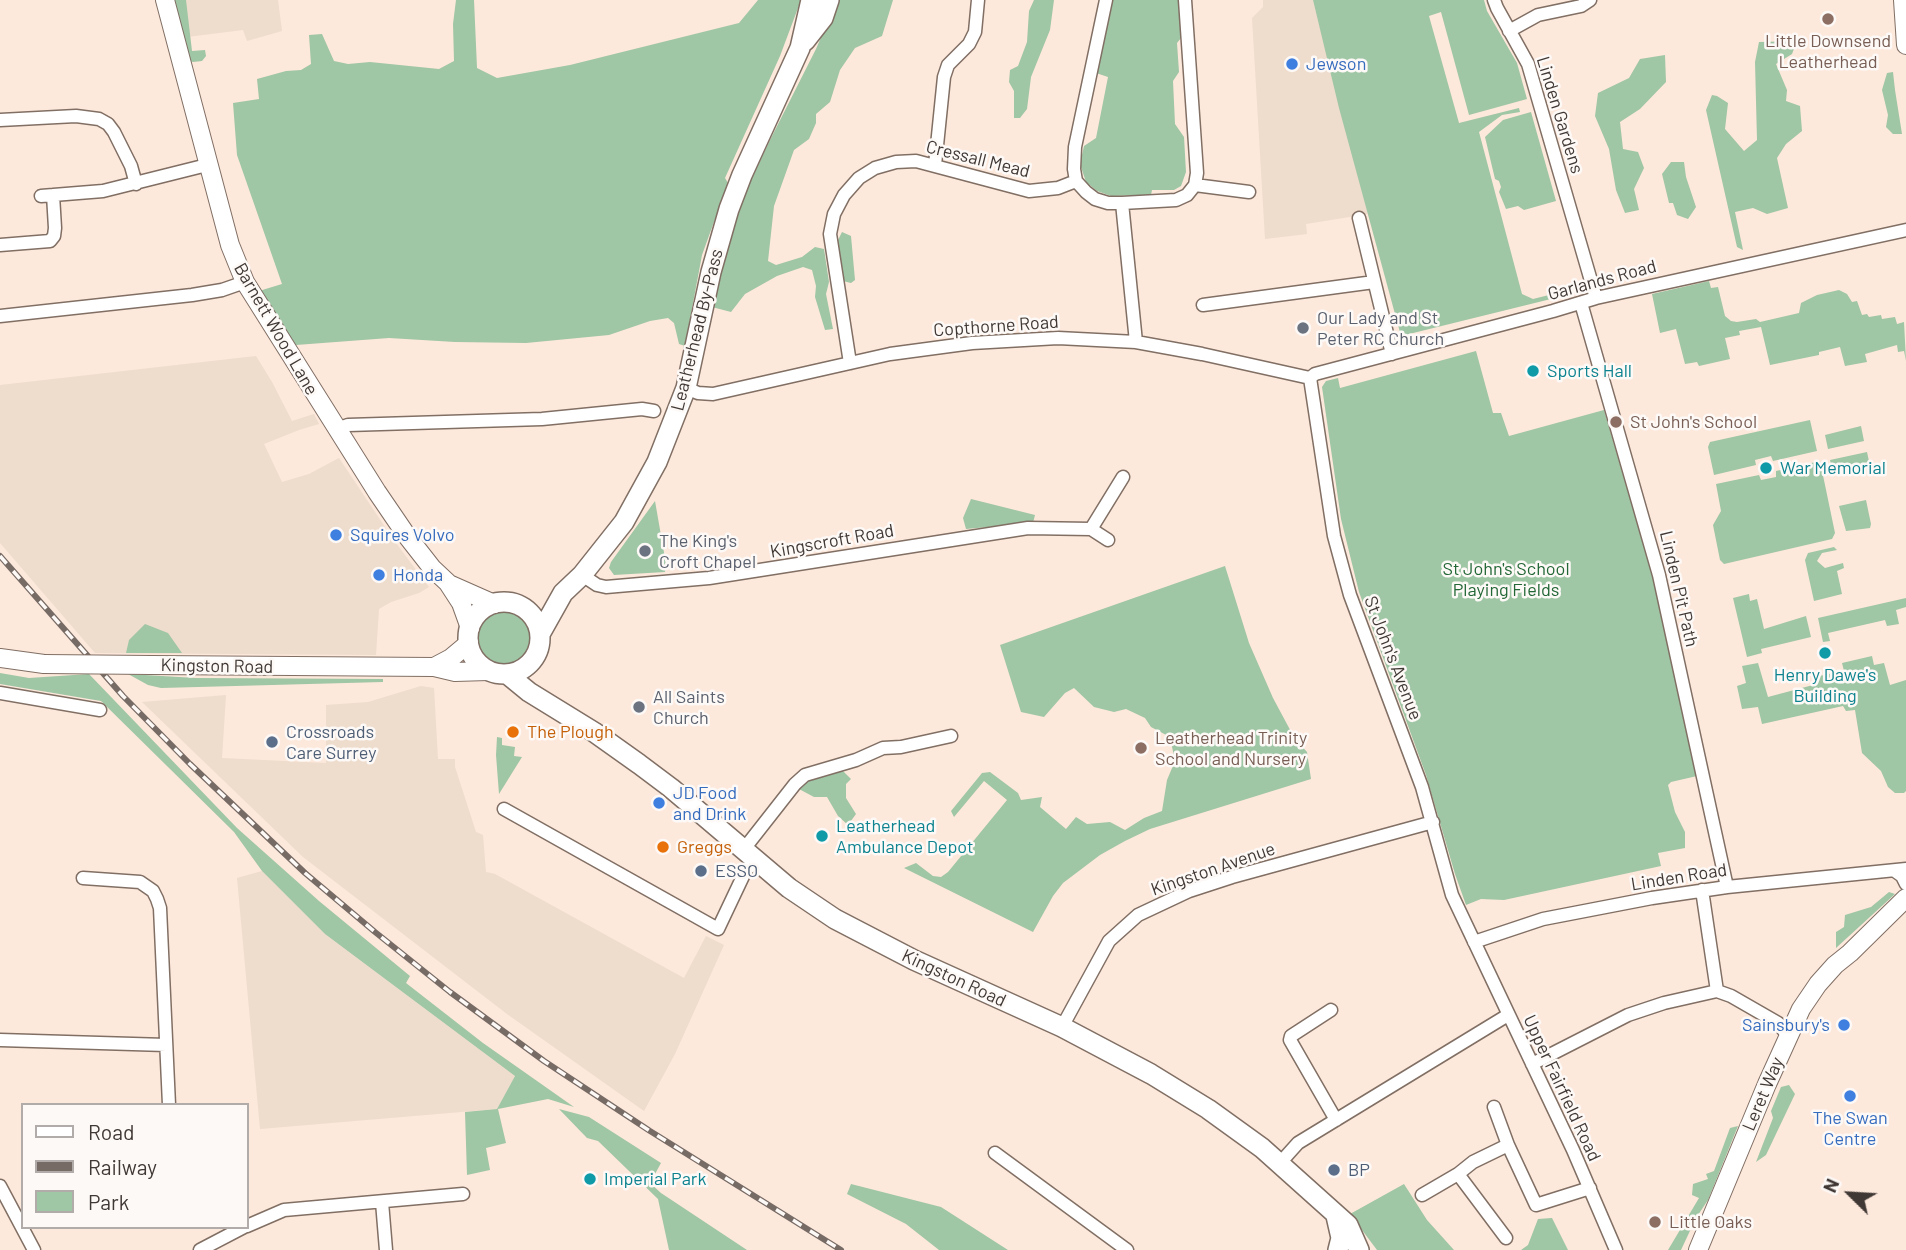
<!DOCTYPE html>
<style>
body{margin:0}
#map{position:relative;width:1906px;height:1250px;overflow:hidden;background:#fde8dc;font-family:Barlow,sans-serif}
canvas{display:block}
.legend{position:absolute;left:21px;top:1103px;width:228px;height:126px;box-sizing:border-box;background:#fdf9f7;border:2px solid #b1aca9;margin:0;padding:9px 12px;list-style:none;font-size:21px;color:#403834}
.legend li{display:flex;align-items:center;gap:14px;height:35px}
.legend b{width:35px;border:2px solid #b1aca9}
.north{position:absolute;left:1815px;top:1159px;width:70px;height:70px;-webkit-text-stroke:5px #fdf9f7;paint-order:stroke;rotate:294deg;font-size:19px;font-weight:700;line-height:28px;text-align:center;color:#403834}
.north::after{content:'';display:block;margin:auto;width:24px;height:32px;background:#403834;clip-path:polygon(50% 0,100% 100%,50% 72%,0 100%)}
</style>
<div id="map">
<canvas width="1906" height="1250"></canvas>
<ul class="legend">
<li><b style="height:9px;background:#fff"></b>Road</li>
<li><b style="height:9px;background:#776b65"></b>Railway</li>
<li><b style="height:19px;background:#9fc6a5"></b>Park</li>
</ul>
<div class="north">N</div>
</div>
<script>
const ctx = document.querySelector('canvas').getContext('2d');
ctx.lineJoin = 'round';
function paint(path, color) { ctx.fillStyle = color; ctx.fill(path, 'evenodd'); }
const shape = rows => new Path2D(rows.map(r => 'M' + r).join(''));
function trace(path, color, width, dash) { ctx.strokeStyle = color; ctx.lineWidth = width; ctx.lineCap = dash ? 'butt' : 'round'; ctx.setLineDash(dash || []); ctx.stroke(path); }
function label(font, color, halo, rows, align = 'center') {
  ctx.font = font + ' Barlow,sans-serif'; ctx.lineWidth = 5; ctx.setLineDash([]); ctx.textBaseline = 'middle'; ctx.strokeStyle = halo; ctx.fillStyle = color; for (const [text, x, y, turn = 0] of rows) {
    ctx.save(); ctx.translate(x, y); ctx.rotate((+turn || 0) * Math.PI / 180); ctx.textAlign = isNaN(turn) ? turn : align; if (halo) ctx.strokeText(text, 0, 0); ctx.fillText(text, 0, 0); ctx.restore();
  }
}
const industrial = shape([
 [169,0,278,0,282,31,247,41,243,30,179,38],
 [1263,0,1313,0,1368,214,1306,224,1307,234,1265,239,1252,18,1263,7],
 [256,356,272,382,292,421,314,414,319,424,299,430,264,444,282,482,309,474,339,458,393,539,429,587,419,593,391,602,379,609,376,655,95,653,0,543,0,385],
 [421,686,434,688,438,759,455,759,455,767,476,832,483,835,486,872,495,874,684,978,706,936,724,945,675,1054,644,1111,507,1014,303,857,142,702,226,695,222,758,326,763,326,705,368,702],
 [262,871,325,934,515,1076,497,1109,260,1129,237,878]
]);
const green = shape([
 [169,0,186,0,192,51,205,50,206,56,202,61,193,62,185,59],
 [456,0,474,0,477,68,497,78,570,65,739,23,758,0,801,0,780,56,725,178,728,183,702,255,685,346,679,344,674,323,668,318,650,321,609,335,526,343,455,342,389,338,296,345,281,329,259,291,282,284,237,155,233,103,259,99,257,79,286,71,301,70,311,64,309,35,322,34,334,61,348,64,370,62,439,69,454,61,453,24],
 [837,0,893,0,882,36,855,48,840,70,830,102,816,114,816,123,809,139,794,150,774,206,768,261,776,265,802,257,815,247,824,249,829,282,826,294,833,329,825,330,815,297,816,286,812,270,803,267,777,276,745,294,731,312,712,307,724,253,745,193,770,140,816,49],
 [1034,0,1054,0,1050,30,1031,77,1027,109,1020,118,1014,118,1014,91,1009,82,1010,70,1018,66,1027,42,1029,11],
 [1111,0,1179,0,1181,38,1177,43,1179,72,1173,81,1175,124,1184,137,1186,172,1181,186,1174,190,1152,190,1151,195,1111,196,1097,191,1086,182,1080,164,1084,146,1096,138,1108,77,1096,73],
 [1313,0,1484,0,1487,11,1517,63,1527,99,1469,115,1441,12,1429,16,1459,123,1519,108,1520,112,1502,115,1479,132,1522,294,1533,299,1549,295,1555,298,1401,336,1339,108],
 [1797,41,1792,54,1776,64,1787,90,1786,101,1800,106,1802,131,1786,144,1777,158,1788,208,1767,214,1753,208,1735,212,1743,250,1737,247,1706,110,1712,95,1717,96,1728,103,1725,129,1744,151,1757,140,1755,62,1759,42],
 [1665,55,1666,82,1640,109,1620,122,1623,149,1638,152,1644,168,1634,189,1639,210,1625,213,1616,190,1609,149,1595,116,1598,93,1629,78,1640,59],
 [1893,72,1895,90,1902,134,1893,134,1886,127,1888,115,1882,90,1887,73],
 [1531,112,1556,201,1524,210,1518,206,1506,209,1499,192,1501,187,1499,181,1495,179,1485,137,1503,120],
 [1671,162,1684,162,1686,177,1696,207,1688,219,1677,215,1673,203,1669,203,1662,174],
 [842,232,851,236,855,280,851,283,843,281,837,242],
 [1709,281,1711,288,1718,287,1725,316,1731,321,1737,322,1756,319,1760,322,1799,313,1801,303,1817,295,1839,290,1847,294,1852,302,1857,301,1862,315,1867,314,1869,317,1881,315,1882,319,1895,317,1897,324,1904,322,1906,361,1904,351,1898,352,1897,345,1865,354,1867,362,1845,366,1840,347,1819,352,1819,355,1770,365,1761,327,1739,331,1740,335,1725,338,1730,359,1699,366,1697,362,1685,364,1676,329,1660,333,1652,294],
 [1476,351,1493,413,1501,413,1509,436,1604,410,1655,584,1697,776,1671,782,1668,785,1675,812,1685,832,1685,848,1658,853,1661,866,1504,900,1481,899,1466,905,1455,874,1426,775,1359,592,1341,519,1322,387,1326,381,1338,378,1340,388],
 [1810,420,1817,451,1773,461,1771,456,1755,460,1756,465,1714,475,1708,447,1710,442],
 [1861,426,1864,441,1828,449,1825,435],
 [1867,452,1870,466,1833,474,1830,460],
 [1820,461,1835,533,1832,539,1724,564,1720,560,1713,525,1721,511,1716,484,1759,475,1761,480,1776,477,1776,471],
 [971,499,1035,515,1033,523,966,529,963,518],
 [1866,500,1871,524,1870,528,1846,531,1839,506],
 [655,501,666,564,665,572,614,575,609,568,611,562],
 [1834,547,1837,550,1822,553,1817,561,1825,568,1843,563,1844,568,1837,571,1842,594,1814,601,1805,560,1808,553],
 [1225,566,1249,643,1273,698,1295,739,1307,752,1311,779,1150,829,1125,841,1100,855,1063,883,1053,896,1033,932,904,868,916,863,933,876,941,877,948,872,1007,800,984,781,954,817,951,811,982,773,990,772,1018,793,1021,800,1042,797,1040,807,1066,829,1076,817,1087,824,1110,822,1125,830,1144,818,1162,811,1167,780,1175,761,1170,737,1151,727,1145,718,1126,709,1114,712,1094,707,1074,688,1065,693,1044,717,1021,712,1000,645],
 [1749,594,1750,601,1757,599,1764,629,1806,616,1811,637,1761,649,1762,653,1747,657,1733,598],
 [1906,598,1906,607,1896,610,1899,624,1887,626,1885,620,1828,633,1830,641,1823,642,1818,618],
 '476 638a29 29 0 1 1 58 0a29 29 0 1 1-58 0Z',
 [145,624,168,633,182,653,126,653,129,640],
 [1872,656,1874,665,1884,663,1890,685,1906,680,1906,791,1904,793,1895,793,1888,787,1881,771,1862,753,1855,710,1846,711,1843,706,1762,724,1758,707,1742,709,1737,686,1746,683,1742,666,1758,663,1768,697,1813,685,1819,676,1844,671,1842,663],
 [0,673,29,678,89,674,237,828,319,901,410,976,406,983,483,1043,574,1107,548,1099,498,1109,506,1143,486,1148,490,1170,467,1175,465,1112,497,1109,515,1076,325,934,262,871,234,832,101,701,0,684],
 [128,674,196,678,383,679,383,682,161,688,148,685],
 [497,737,502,738,502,745,515,747,514,756,522,757,499,794,496,755],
 [842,770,851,779,846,784,846,798,856,814,848,825,838,816,827,797,814,797,799,789,804,782],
 [1889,892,1895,894,1836,948,1836,932,1844,927,1845,915,1871,907],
 [1789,1085,1795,1094,1766,1155,1756,1162,1773,1118,1771,1111,1781,1087],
 [559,1109,589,1117,661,1163,650,1183,661,1193,747,1250,669,1250,658,1199,598,1141,587,1138],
 [1738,1126,1708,1200,1696,1218,1681,1250,1668,1250,1699,1198,1692,1195,1693,1184,1708,1179,1706,1174,1714,1171,1730,1128],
 [851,1184,941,1207,1008,1250,939,1250,906,1224,847,1194],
 [1404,1184,1427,1220,1454,1250,1377,1250,1350,1214],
 [1552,1218,1568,1250,1521,1250,1528,1245,1538,1219]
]);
const street = shape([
 [1106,0,1075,147,1074,169,1076,181,1086,192,1095,199,1108,203,1122,203,1176,200,1187,195,1195,185,1197,173,1185,0],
 [1494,0,1497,8,1528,64,1596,298],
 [1509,31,1538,15,1581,6,1590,0],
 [0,120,76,116,99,119,108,124,114,132,131,166,136,184],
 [935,165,944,77,948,65,969,44,975,32,978,0],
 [1195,185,1249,192],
 [41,196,103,191,207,165],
 [1122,203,1136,342],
 [1359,218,1392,354],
 [0,245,50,241,54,236,55,228,53,195],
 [1581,303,1659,575,1727,887],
 [1203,305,1374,282],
 [0,316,192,295,222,290,245,282],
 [850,363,830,234,834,214,844,195,859,178,875,168,896,162,916,161,1029,191,1058,188,1076,181],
 [1310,378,1334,536,1350,595,1422,787,1452,895,1573,1150,1616,1250],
 [1310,378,1315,374,1553,311,1596,298,1906,230],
 [686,388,698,393,713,394,890,354,972,343,1058,338,1136,342,1202,354,1310,378],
 [337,429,348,425,542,419,642,409,654,411],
 [1091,529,1123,477],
 [582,575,597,585,606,587,709,578,1028,528,1091,529,1108,540],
 [0,693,100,710],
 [504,809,718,929,745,872,755,860],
 [744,849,795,784,805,775,856,760,883,748,901,747,951,736],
 [1895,871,1902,876,1906,884],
 [83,878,140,882,153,891,157,899,160,908,169,1105],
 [1702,890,1717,991],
 [1474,942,1543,919,1652,898,1727,887,1906,869],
 [1331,1010,1291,1036,1290,1040,1336,1120],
 [1062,1027,1109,941,1138,915,1189,891,1232,877,1433,822],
 [0,1040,166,1045],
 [1532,1064,1628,1015,1664,1003,1717,991,1731,996,1778,1023,1788,1036],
 [1494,1107,1508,1145],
 [995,1153,1127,1250],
 [1280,1163,1298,1143,1508,1015],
 [0,1186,34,1250],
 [1422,1195,1458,1174],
 [382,1202,386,1250],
 [247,1226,284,1210,463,1194],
 [1506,1238,1458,1174,1473,1162,1508,1145,1536,1205,1590,1188],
 [200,1250,244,1227]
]);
const secondary = shape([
 [165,0,230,245,245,282,377,492,407,536,432,568,448,583,461,603,470,628],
 [1903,0,1906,45],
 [451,585,494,604],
 [0,658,44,664],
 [151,665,434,667,455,672,488,671],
 [434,667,451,658,469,643],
 [1698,1250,1767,1084,1801,1009,1818,984,1835,965,1850,953,1906,898]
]);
const primary = shape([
 [805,41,823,18,829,0],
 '468 638a36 36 0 1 1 72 0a36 36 0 1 1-72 0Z',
 [540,634,563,593,582,575,624,522,657,462,686,388,711,272,729,209,742,175,800,48,811,0],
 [507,674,529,692,594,732,639,764,671,788,789,888,835,919,914,960,1062,1027,1151,1074,1208,1109,1262,1148,1348,1225,1359,1250],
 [1336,1216,1341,1238,1338,1250]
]);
const rail = shape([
 [0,556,123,696,190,764,305,873,375,932,450,992,544,1061,650,1131,841,1250]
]);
const secondaryBridge = shape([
 [44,664,151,665]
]);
const markers = [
 [1828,19,7,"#8d6e63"],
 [1292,64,7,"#3f7fe0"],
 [1303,328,7,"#6b7280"],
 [1533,371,7,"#0f9aa8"],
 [1616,422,7,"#8d6e63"],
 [1766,468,7,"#0f9aa8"],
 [336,535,7,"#3f7fe0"],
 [645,551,7,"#6b7280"],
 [379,575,7,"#3f7fe0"],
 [1825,653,7,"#0f9aa8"],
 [639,707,7,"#6b7280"],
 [513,732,7,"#e8710a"],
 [272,742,7,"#5c6f8a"],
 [1141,748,7,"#8d6e63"],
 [659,803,7,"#3f7fe0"],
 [822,836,7,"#0f9aa8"],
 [663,847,7,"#e8710a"],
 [701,871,7,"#5c6f8a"],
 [1844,1025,7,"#3f7fe0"],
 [1850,1096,7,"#3f7fe0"],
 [1334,1170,7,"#5c6f8a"],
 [590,1179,7,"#0f9aa8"],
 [1655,1222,7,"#8d6e63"]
];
const educationNames = [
 ["Little Downsend",1828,41,"center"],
 ["Leatherhead",1828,62,"center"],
 ["St John's School",1630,422],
 ["Leatherhead Trinity",1155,738],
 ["School and Nursery",1155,759],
 ["Little Oaks",1669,1222]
];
const shopNames = [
 ["Jewson",1306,64],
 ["Squires Volvo",350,535],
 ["Honda",393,575],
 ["JD Food",673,793],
 ["and Drink",673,814],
 ["Sainsbury's",1830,1025,"right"],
 ["The Swan",1850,1118,"center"],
 ["Centre",1850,1139,"center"]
];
const streetNames = [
 ["Linden Gardens",1560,115,73],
 ["Cressall Mead",978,159,14],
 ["Garlands Road",1602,280,-15],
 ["Copthorne Road",996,326,-4],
 ["Barnett Wood Lane",276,329,60],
 ["Leatherhead By-Pass",697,330,-76],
 ["Kingscroft Road",832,541,-10],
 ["Linden Pit Path",1679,589,77],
 ["St John's Avenue",1393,658,69],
 ["Kingston Road",217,666,1],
 ["Kingston Avenue",1213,869,-19],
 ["Linden Road",1679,877,-9],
 ["Kingston Road",954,978,25],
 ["Upper Fairfield Road",1562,1088,65],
 ["Leret Way",1763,1094,-67]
];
const worshipNames = [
 ["Our Lady and St",1317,318],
 ["Peter RC Church",1317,339],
 ["The King's",659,541],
 ["Croft Chapel",659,562],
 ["All Saints",653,697],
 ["Church",653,718]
];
const cultureNames = [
 ["Sports Hall",1547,371],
 ["War Memorial",1780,468],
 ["Henry Dawe's",1825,675,"center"],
 ["Building",1825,696,"center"],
 ["Leatherhead",836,826],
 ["Ambulance Depot",836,847],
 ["Imperial Park",604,1179]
];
const parkNames = [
 ["St John's School",1506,569],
 ["Playing Fields",1506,590]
];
const serviceNames = [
 ["Crossroads",286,732],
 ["Care Surrey",286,753],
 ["ESSO",715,871],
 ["BP",1348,1170]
];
const foodNames = [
 ["The Plough",527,732],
 ["Greggs",677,847]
];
paint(industrial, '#eedccc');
paint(green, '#9fc6a5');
trace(street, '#816f64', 15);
trace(secondary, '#816f64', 20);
trace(primary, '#816f64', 22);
trace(street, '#fff', 12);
trace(secondary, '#fff', 18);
trace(primary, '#fff', 19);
trace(rail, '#776b65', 6);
trace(rail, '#fdf9f7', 3.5, [10]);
trace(secondaryBridge, '#816f64', 20, []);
trace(secondaryBridge, '#fff', 18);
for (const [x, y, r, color] of markers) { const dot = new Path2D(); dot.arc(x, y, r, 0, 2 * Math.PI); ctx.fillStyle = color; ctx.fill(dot); trace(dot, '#fdf9f7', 2.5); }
label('18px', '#785e54', '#fdf9f7', educationNames, 'left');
label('18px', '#366cbe', '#fdf9f7', shopNames, 'left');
label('18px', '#403834', '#fdf9f7', streetNames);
label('18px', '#5b616d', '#fdf9f7', worshipNames, 'left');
label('18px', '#0d838f', '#fdf9f7', cultureNames, 'left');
label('18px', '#226736', '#fdf9f7', parkNames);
label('18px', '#4e5e75', '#fdf9f7', serviceNames, 'left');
label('18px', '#c56008', '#fdf9f7', foodNames, 'left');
</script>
